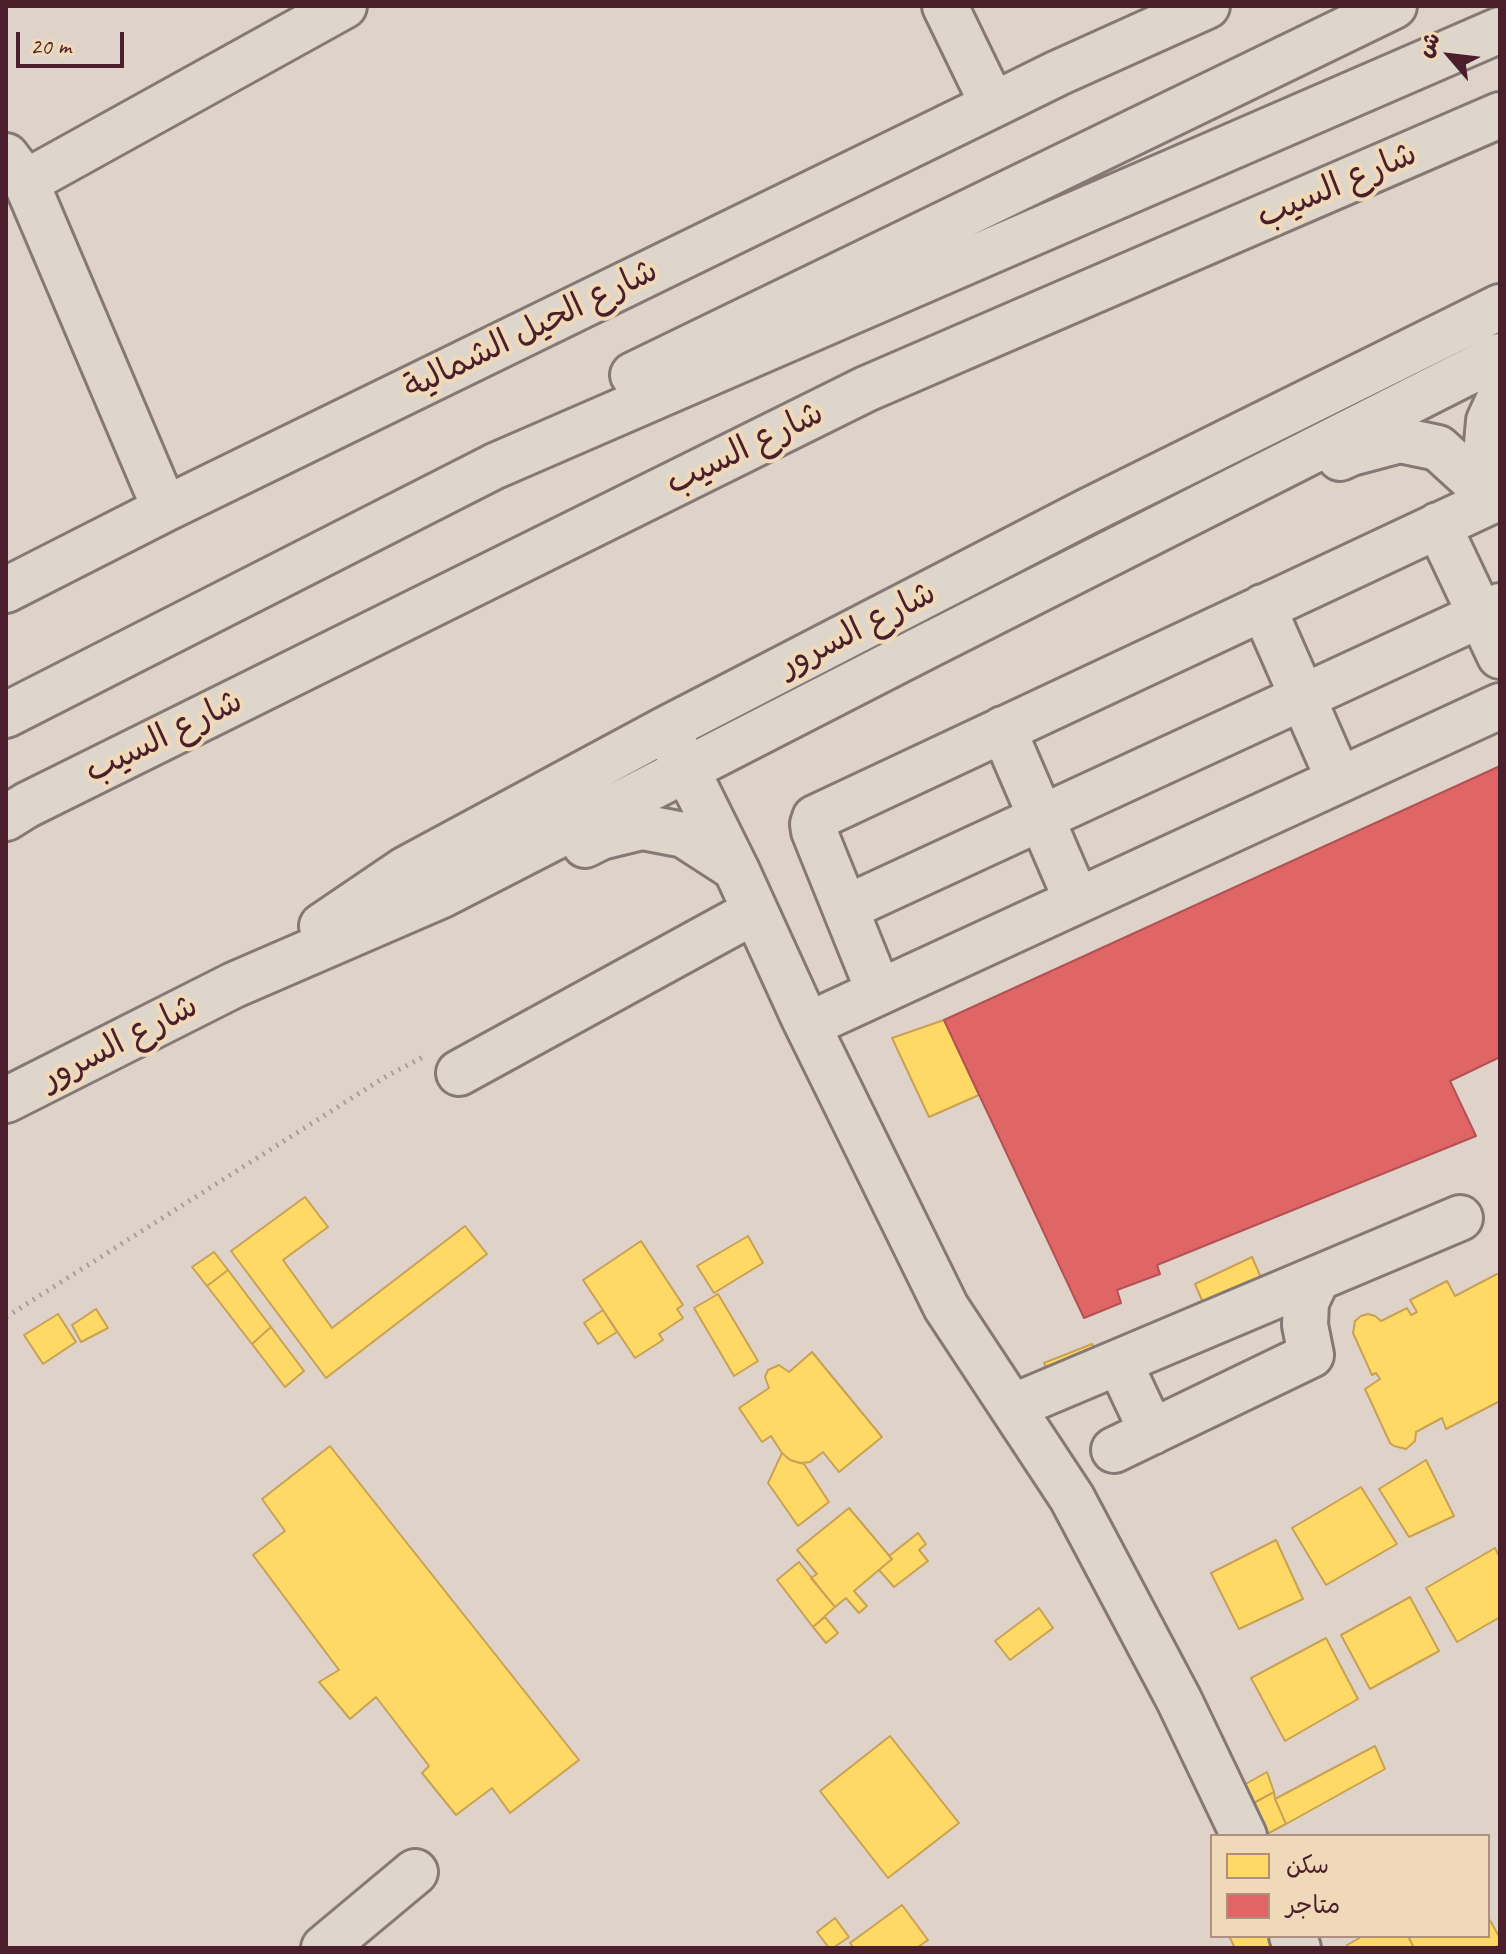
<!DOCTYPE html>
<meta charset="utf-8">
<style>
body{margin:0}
#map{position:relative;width:1506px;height:1954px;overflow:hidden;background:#dfd3c9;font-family:Caveat,"Playpen Sans Arabic",sans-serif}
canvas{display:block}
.frame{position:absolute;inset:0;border:8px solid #4a1f2b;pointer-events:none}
.legend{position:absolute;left:1210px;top:1834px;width:280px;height:104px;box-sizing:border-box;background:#f0d9b8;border:2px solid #ae8f80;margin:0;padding:10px 14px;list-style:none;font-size:24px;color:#4a1f2b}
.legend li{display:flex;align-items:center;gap:16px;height:40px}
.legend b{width:40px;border:2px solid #ae8f80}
.north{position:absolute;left:1410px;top:16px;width:80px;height:80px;-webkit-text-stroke:6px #f0d9b8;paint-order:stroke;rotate:298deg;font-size:22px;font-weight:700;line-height:32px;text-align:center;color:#4a1f2b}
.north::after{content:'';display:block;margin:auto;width:28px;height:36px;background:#4a1f2b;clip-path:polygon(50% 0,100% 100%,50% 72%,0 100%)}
.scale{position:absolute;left:16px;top:32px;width:108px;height:36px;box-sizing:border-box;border:4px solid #4a1f2b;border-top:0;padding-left:10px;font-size:24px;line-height:28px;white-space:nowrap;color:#4a1f2b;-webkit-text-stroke:6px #f0d9b8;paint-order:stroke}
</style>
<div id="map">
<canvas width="1506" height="1954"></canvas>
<div class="frame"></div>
<ul class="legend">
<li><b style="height:22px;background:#ffd966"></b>سكن</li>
<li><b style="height:22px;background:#e06666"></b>متاجر</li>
</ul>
<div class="north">ش</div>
<div class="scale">20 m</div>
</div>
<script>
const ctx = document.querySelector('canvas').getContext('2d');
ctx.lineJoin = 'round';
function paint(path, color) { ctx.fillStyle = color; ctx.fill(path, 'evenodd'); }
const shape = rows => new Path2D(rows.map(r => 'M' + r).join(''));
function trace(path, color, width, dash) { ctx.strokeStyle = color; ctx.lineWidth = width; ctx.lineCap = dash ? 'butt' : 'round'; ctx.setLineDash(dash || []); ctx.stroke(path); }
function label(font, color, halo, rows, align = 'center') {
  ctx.font = font + ' Caveat,"Playpen Sans Arabic",sans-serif'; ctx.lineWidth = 8; ctx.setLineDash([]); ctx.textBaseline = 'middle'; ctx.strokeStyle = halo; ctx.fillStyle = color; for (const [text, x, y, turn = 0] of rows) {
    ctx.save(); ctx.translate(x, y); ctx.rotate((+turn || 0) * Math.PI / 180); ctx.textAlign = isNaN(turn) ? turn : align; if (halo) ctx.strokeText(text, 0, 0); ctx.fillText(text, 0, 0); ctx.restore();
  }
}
const homes = shape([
 [944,1020,979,1095,929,1117,892,1038,944,1020],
 [305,1197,328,1227,283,1260,332,1328,465,1226,487,1254,326,1378,231,1251,305,1197],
 [748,1236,763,1263,714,1293,697,1266,748,1236],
 [641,1241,683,1305,677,1309,683,1318,659,1334,663,1340,635,1358,583,1280,641,1241],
 [214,1252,228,1270,207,1286,192,1267,214,1252],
 [1252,1257,1262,1280,1204,1305,1195,1284,1252,1257],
 [228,1270,271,1327,252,1344,207,1286,228,1270],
 [1497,1274,1500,1274,1500,1401,1446,1429,1442,1418,1416,1432,1415,1441,1406,1449,1394,1446,1390,1443,1365,1389,1380,1379,1376,1373,1372,1375,1353,1333,1355,1321,1361,1316,1368,1314,1375,1316,1381,1321,1407,1308,1411,1315,1417,1312,1410,1300,1447,1281,1455,1296,1497,1274],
 [718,1294,758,1361,734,1376,694,1308,718,1294],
 [96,1309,108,1328,81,1342,72,1325,96,1309],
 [603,1310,617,1332,598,1344,584,1323,603,1310],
 [58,1314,76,1342,43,1364,24,1335,58,1314],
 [271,1327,304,1371,285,1387,252,1344,271,1327],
 [1092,1344,1101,1364,1055,1386,1044,1363,1092,1344],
 [812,1352,882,1437,839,1472,823,1452,810,1462,800,1463,790,1460,782,1453,771,1436,762,1442,739,1408,769,1388,765,1377,768,1370,779,1365,789,1372,812,1352],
 [330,1446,579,1760,510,1813,492,1788,456,1815,422,1773,429,1766,376,1697,350,1719,319,1682,339,1670,253,1555,285,1531,262,1499,330,1446],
 [782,1453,790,1460,804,1464,829,1502,798,1526,768,1483,782,1453],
 [1426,1460,1454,1516,1409,1537,1379,1489,1426,1460],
 [1361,1487,1397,1544,1326,1585,1292,1528,1361,1487],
 [849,1508,892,1559,854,1591,867,1606,859,1613,846,1598,835,1607,811,1578,817,1574,797,1550,849,1508],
 [918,1533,926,1544,919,1550,928,1561,894,1587,879,1570,892,1559,889,1556,918,1533],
 [1276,1540,1303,1599,1239,1629,1211,1573,1276,1540],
 [1495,1548,1500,1558,1500,1617,1457,1642,1426,1588,1495,1548],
 [799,1562,835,1607,813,1627,777,1580,799,1562],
 [1410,1597,1439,1651,1370,1689,1341,1635,1410,1597],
 [1039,1608,1053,1628,1010,1660,995,1641,1039,1608],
 [825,1617,838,1633,826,1643,813,1627,825,1617],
 [1326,1638,1358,1699,1285,1741,1251,1678,1326,1638],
 [890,1736,959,1823,888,1878,820,1791,890,1736],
 [1375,1746,1385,1769,1286,1824,1275,1799,1375,1746],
 [1267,1772,1274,1792,1250,1805,1242,1786,1267,1772],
 [1274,1792,1275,1799,1286,1824,1265,1835,1250,1805,1274,1792],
 [902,1905,928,1940,918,1947,919,1948,854,1948,850,1943,902,1905],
 [1488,1917,1500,1938,1500,1945,1494,1948,1414,1948,1408,1936,1488,1936,1488,1917],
 [835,1918,849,1937,833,1948,829,1948,817,1932,835,1918],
 [1229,1936,1270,1936,1276,1948,1235,1948,1229,1936],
 [1363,1936,1408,1936,1414,1948,1348,1948,1347,1945,1363,1936]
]);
const shops = shape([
 [1500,766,1500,1057,1450,1081,1476,1136,1157,1265,1160,1274,1117,1290,1121,1303,1084,1318,944,1020,1500,766]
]);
const path = shape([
 [6,1317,385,1077,423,1057]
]);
const minor = shape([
 [945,6,993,105],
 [6,156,26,182,165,509],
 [26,182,344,6],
 [1340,458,1351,453,1400,440,1438,448,1483,489],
 [1483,489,1489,421,1500,397],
 [1438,525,1500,656],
 [6,590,165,509,993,105,1058,73,1207,6],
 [1263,607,1339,780],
 [1003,729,1077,901],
 [674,744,736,869,804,1018,946,1307,1072,1498,1179,1700,1244,1836],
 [585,845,601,837,642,827,684,835,735,868],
 [846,908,1500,606],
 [322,926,406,869,666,729,1088,511,1500,307],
 [879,992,814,831,813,824,815,818,1489,502],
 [808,1025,1500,706],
 [459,1073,755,911],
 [6,1100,234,985,442,895,927,646,1500,356],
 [1119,1362,1152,1432],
 [1012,1407,1460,1218],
 [1114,1450,1311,1355,1305,1325,1306,1302,1317,1279],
 [1292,1936,1298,1948],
 [324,1948,415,1872]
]);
const highway = shape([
 [633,375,1394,6],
 [6,715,495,466,1500,30],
 [6,818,27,805,866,389,1500,115]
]);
const streetNames = [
 ["شارع السيب",1337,186,-23],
 ["شارع الحيل الشمالية",531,330,-26],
 ["شارع السيب",745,449,-26],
 ["شارع السرور",858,630,-27],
 ["شارع السيب",164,737,-26],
 ["شارع السرور",120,1043,-27]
];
paint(homes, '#ffd966');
trace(homes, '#c9a154', 2);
paint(shops, '#e06666');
trace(shops, '#b35154', 2);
trace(minor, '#857875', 50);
trace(highway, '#857875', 50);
trace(path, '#a99d98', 5, [2, 6]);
trace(minor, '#ded6ca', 44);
trace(highway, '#ded6ca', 44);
label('34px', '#4a1f2b', '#f0d9b8', streetNames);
</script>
